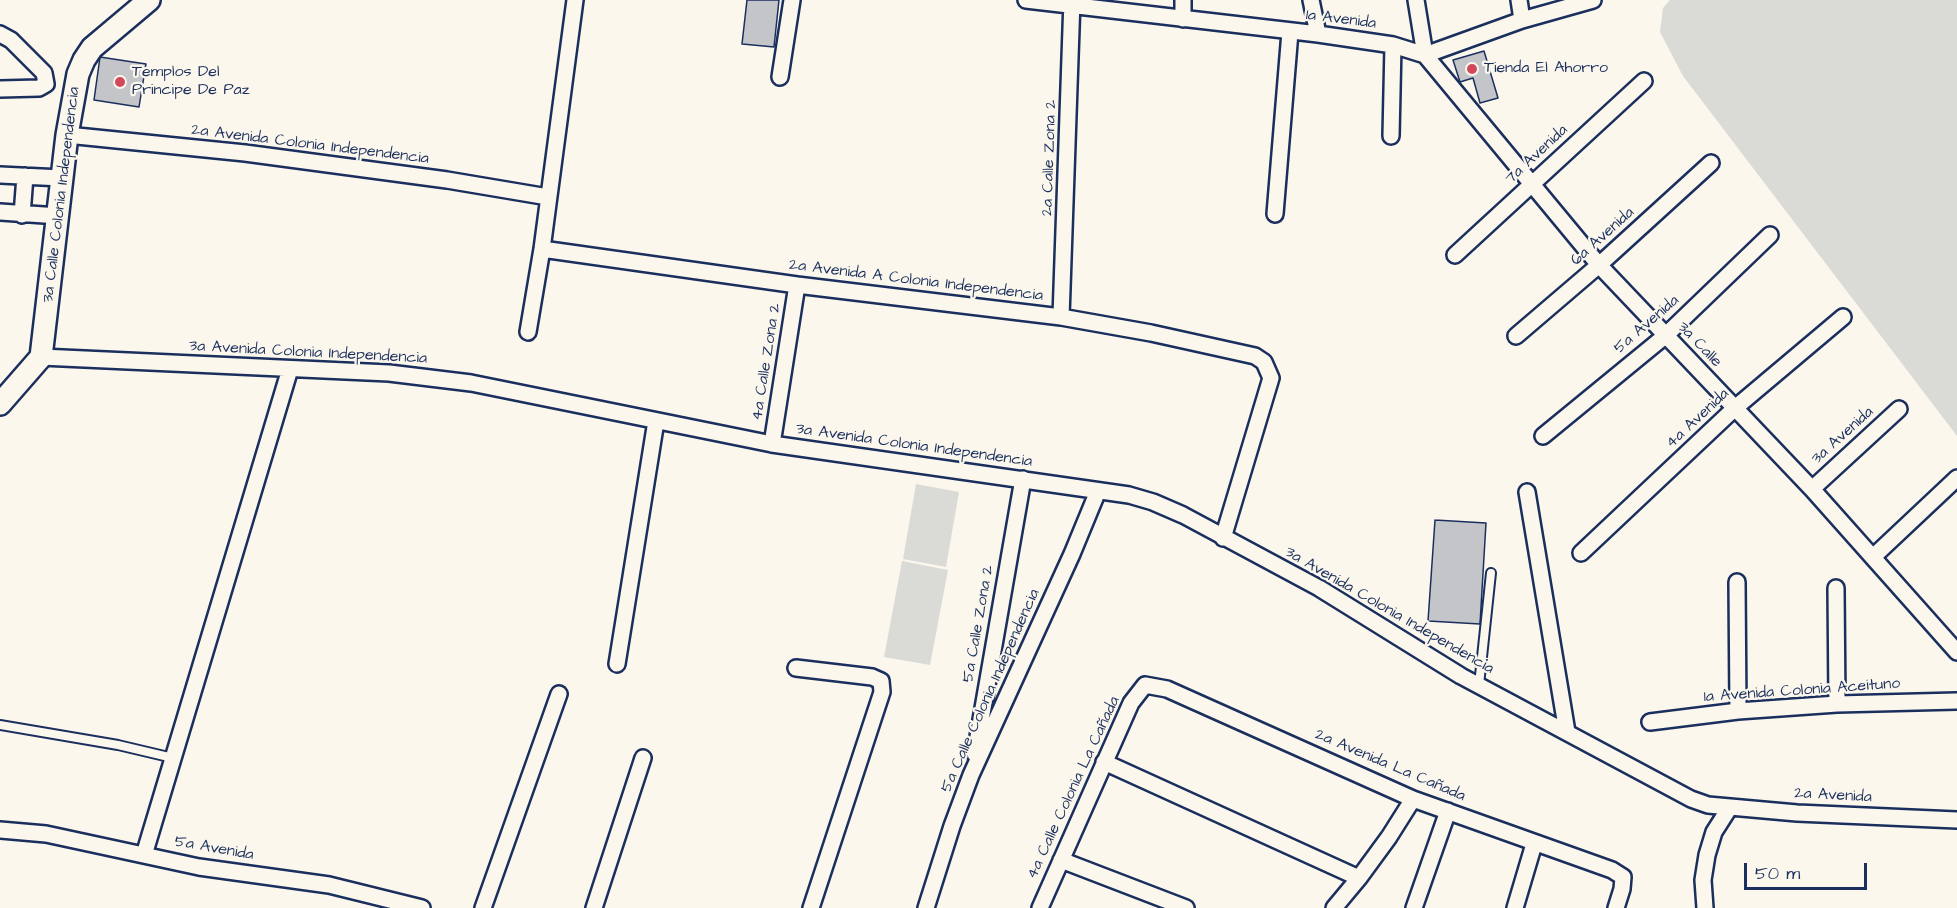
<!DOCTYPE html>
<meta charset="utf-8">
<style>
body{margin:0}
#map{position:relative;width:1957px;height:908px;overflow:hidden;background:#fbf7ec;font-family:"Architects Daughter",sans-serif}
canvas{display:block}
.scale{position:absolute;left:1744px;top:863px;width:123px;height:27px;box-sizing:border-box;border:3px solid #1b2f5e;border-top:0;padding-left:8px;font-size:18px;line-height:21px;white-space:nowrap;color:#1b2f5e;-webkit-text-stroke:4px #fbf7ec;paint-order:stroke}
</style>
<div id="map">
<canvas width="1957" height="908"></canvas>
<div class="scale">50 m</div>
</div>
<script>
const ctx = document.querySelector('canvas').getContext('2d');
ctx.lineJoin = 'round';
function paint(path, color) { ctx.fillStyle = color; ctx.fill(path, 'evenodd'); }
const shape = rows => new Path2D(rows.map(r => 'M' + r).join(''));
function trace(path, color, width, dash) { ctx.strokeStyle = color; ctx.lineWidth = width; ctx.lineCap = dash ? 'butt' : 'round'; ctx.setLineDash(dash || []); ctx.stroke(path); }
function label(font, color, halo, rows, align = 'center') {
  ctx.font = font + ' "Architects Daughter",sans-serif'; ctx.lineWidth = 4.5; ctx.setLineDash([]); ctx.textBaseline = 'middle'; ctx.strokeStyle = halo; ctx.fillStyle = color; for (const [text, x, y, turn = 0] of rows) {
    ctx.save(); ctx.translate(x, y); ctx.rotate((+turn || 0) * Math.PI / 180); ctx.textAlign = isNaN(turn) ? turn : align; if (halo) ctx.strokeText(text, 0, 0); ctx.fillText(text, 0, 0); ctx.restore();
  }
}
const green = shape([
 [1670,0,1957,0,1957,436,1683,76,1660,32,1663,8],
 [916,484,959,492,946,567,903,559],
 [902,561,948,570,930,665,884,657]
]);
const building = shape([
 [747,0,779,0,774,47,742,44,747,0],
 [1484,51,1498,98,1480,103,1473,78,1460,82,1453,60,1484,51],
 [100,57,146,64,139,107,94,100,100,57],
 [1435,520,1486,523,1480,624,1428,621,1435,520]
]);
const lane = shape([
 [1479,685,1491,573],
 [0,725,118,745,173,758]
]);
const street = shape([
 [1026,0,1318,34,1393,45,1425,55],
 [1183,0,1183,19],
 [1311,0,1318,34],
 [1416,0,1425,55,1599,265,1812,489,1957,652],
 [1519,0,1522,20],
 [0,34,11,40,44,73,46,84,39,88,0,89],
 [1425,55,1522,20,1593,0],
 [780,77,792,0],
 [67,135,245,153,447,180,548,197],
 [1391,136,1393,45],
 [0,175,62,178],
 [0,212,59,216],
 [1275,214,1290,32],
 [22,215,25,176],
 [542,249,797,285,1061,317,1151,333,1255,356,1264,362,1271,378,1223,538],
 [1455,255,1644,81],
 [1061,317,1072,0],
 [528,332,542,249,575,0],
 [1516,336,1599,265,1711,163],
 [41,357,389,373,471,383,772,444,1129,495,1153,502,1183,515,1319,588,1461,676,1691,799,1708,805,1797,813,1957,820],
 [1543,436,1665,336,1770,235],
 [772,444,797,285],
 [1812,489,1899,409],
 [1527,492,1567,732],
 [1581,553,1735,408,1843,317],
 [1873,557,1957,478],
 [1737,582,1738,711],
 [1836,588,1837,704],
 [617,664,656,421],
 [796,668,872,677,881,681,882,692,811,908],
 [1650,722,1738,711,1837,704,1957,701],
 [975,754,1023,479],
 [1104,762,1359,878],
 [0,830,46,834,199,867,329,885,422,908],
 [144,855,290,369],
 [1061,860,1186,908],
 [483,908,559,694],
 [594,908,643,758],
 [926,908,952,826,971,775,1072,554,1098,491],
 [1040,908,1131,703,1145,685,1167,689,1413,799,1612,870,1623,877,1622,889,1616,908],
 [1334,908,1359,878,1389,837,1413,799],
 [1414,908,1448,811],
 [1515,908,1534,844],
 [1705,908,1703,880,1707,855,1714,832,1730,807]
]);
const secondary = shape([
 [0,404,41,357,67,135,78,74,84,60,92,48,149,0]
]);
const markers = [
 [1472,69,6,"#d1495b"],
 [120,82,6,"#d1495b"]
];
const streetNames = [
 ["1a Avenida",1341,20,7],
 ["2a Avenida Colonia Independencia",310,145,7],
 ["7a Avenida",1537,155,-43],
 ["2a Calle Zona 2",1050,158,-88],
 ["3a Calle Colonia Independencia",62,195,-83],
 ["6a Avenida",1603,237,-42],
 ["2a Avenida A Colonia Independencia",916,281,7],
 ["5a Avenida",1647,325,-41],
 ["3a Calle",1699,345,46],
 ["3a Avenida Colonia Independencia",308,353,3],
 ["4a Calle Zona 2",767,362,-81],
 ["4a Avenida",1698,419,-43],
 ["3a Avenida",1843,436,-42],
 ["3a Avenida Colonia Independencia",914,446,8],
 ["3a Avenida Colonia Independencia",1389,611,30],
 ["5a Calle Zona 2",979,624,-80],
 ["5a Calle Colonia Independencia",991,691,-66],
 ["1a Avenida Colonia Aceituno",1802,691,-4],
 ["2a Avenida La Cañada",1390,766,23],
 ["4a Calle Colonia La Cañada",1074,788,-65],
 ["2a Avenida",1833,796,3],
 ["5a Avenida",214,849,10]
];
const poiNames = [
 ["Tienda El Ahorro",1484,69],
 ["Templos Del",132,73],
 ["Principe De Paz",132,91]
];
paint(green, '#dadad7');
paint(building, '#c3c5c9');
trace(building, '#1b2f5e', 1.5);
trace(lane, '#1b2f5e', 12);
trace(street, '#1b2f5e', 20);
trace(secondary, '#1b2f5e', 26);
trace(lane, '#fbf7ec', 8);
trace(street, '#fbf7ec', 15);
trace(secondary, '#fbf7ec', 21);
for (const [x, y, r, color] of markers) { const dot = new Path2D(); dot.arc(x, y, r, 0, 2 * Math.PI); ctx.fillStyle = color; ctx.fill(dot); trace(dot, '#fbf7ec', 2); }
label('16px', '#1b2f5e', '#fbf7ec', streetNames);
label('16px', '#1b2f5e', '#fbf7ec', poiNames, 'left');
</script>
